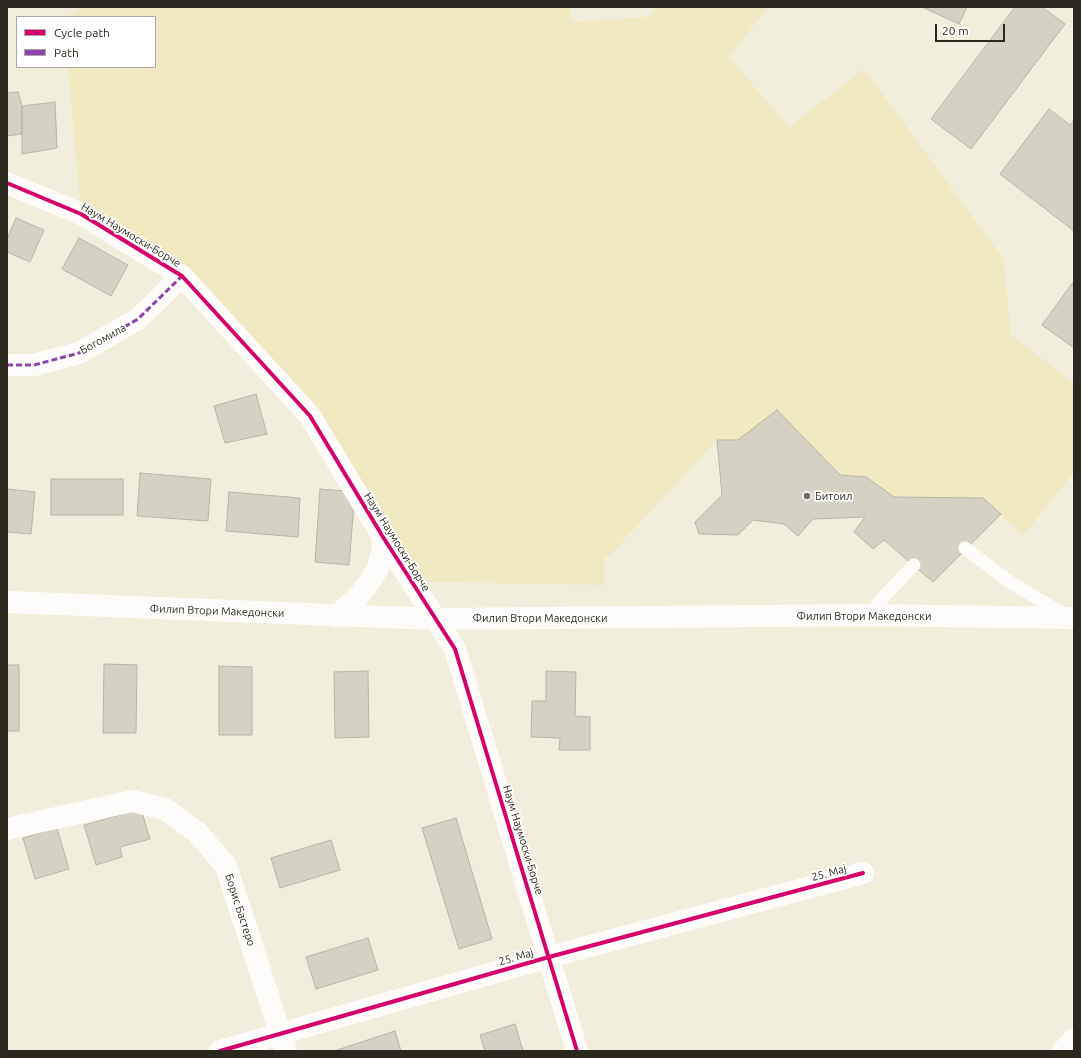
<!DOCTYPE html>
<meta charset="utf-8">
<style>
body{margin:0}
#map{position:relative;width:1081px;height:1058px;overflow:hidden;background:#f2eedc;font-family:Ubuntu,sans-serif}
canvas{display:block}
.frame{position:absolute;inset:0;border:8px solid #2b291d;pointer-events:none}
.legend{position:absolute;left:16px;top:16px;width:140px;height:52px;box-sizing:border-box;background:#fff;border:1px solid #aaa9a5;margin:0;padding:5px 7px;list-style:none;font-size:12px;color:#2b291d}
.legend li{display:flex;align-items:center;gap:8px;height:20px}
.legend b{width:20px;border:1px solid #aaa9a5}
.scale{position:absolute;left:935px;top:24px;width:70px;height:18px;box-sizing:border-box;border:2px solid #2b291d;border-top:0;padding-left:5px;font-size:12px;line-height:14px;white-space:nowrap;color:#2b291d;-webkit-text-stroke:3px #fff;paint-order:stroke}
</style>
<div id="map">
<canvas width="1081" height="1058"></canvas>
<div class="frame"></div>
<ul class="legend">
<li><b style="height:5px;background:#d6006c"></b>Cycle path</li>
<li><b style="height:5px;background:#8e44ad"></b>Path</li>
</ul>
<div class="scale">20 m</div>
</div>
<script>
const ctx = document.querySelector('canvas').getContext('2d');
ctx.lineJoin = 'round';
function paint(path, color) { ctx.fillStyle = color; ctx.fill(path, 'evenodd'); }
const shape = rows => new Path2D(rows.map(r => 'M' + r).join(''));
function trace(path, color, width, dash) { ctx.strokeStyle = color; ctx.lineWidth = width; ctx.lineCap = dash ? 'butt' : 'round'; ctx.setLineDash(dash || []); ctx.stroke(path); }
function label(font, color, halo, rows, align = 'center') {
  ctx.font = font + ' Ubuntu,sans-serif'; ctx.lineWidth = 3.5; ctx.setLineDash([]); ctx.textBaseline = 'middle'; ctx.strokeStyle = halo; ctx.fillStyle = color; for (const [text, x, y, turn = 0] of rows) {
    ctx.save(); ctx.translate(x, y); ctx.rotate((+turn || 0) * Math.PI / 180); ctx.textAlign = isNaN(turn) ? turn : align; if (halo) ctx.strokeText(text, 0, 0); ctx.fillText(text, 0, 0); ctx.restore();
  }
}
const green = shape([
 [84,7,570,7,571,22,649,17,656,7,768,7,729,57,789,127,864,69,1003,258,1011,335,1074,383,1074,472,1023,536,983,498,894,497,866,477,840,475,738,440,717,440,610,555,604,559,604,585,430,582,399,562,310,416,182,276,81,214,68,67,155,67,155,17,66,17]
]);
const building = shape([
 [922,7,967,7,959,24,922,7],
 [1015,7,1042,7,1065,24,971,149,931,119,1015,7],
 [18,92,22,106,22,134,7,136,7,93,18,92],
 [55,102,57,148,22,154,22,106,55,102],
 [1049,109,1070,125,1074,120,1074,231,1000,174,1049,109],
 [16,218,44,230,30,262,7,252,7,239,16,218],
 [79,238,128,265,111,296,62,269,79,238],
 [1074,281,1074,348,1042,325,1074,281],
 [256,394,267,434,225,443,214,406,256,394],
 [777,410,840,475,866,477,894,497,983,498,1001,514,933,582,884,540,873,549,854,532,865,517,813,519,798,536,784,524,753,520,738,535,699,534,695,522,722,495,717,440,738,440,777,410],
 [140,473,211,479,208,521,137,516,140,473],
 [51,479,123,479,123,515,51,515,51,479],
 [7,489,35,492,31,534,7,532,7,489],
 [320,489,355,492,349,565,315,562,320,489],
 [229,492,300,498,298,537,226,531,229,492],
 [104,664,137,665,136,733,103,733,104,664],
 [7,665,19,665,19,731,7,731,7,665],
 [219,666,252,667,252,735,219,735,219,666],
 [368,671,369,737,335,738,334,672,368,671],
 [546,671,576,672,575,716,590,717,590,750,559,750,560,738,531,737,532,701,546,701,546,671],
 [141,809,150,839,120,847,122,857,96,865,84,825,141,809],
 [456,818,492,939,459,949,422,828,456,818],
 [57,828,69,869,35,879,23,838,57,828],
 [331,840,340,870,280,888,271,858,331,840],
 [368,938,378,970,316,989,306,957,368,938],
 [515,1024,523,1051,485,1051,480,1035,515,1024],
 [395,1031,401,1051,334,1051,395,1031]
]);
const service = shape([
 [965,548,1010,582,1065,615],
 [869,615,888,592,914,565]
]);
const minor = shape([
 [7,183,81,214,182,276,310,416,383,537,455,649,577,1051],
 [7,365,34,365,79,353,138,319,182,276],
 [336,616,359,596,370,581,378,568,382,553,383,537],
 [7,829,132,801,165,809,197,832,226,866,286,1051],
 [220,1051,549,957,863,873]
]);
const tertiary = shape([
 [1063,1051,1074,1039]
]);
const secondary = shape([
 [7,602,435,619,869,615,1074,618]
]);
const quiet = shape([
 [7,365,34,365,79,353,138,319,182,276]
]);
const cycleway = shape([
 [7,183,81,214,182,276,310,416,383,537,455,649,577,1051],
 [220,1051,549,957,863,873]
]);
const markers = [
 [807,496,4,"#716e60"]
];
const streetNames = [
 ["Наум Наумоски-Борче",131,235,31],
 ["Богомила",103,339,-29],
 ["Наум Наумоски-Борче",397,542,58],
 ["Филип Втори Македонски",217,611,2],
 ["Филип Втори Македонски",864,616],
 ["Филип Втори Македонски",540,618],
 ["Наум Наумоски-Борче",523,840,73],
 ["25. Мај",829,873,-15],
 ["Борис Бастеро",240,910,72],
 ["25. Мај",516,957,-16]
];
const poiNames = [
 ["Битоил",815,496]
];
paint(green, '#f1e9c1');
paint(building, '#d5d2c4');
trace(building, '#b7b4a7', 1);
trace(service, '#fdfcfa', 13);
trace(minor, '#fdfcfa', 22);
trace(tertiary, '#fdfcfa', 22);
trace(secondary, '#fdfcfa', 22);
trace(quiet, '#8e44ad', 3, [6, 3]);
trace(cycleway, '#d6006c', 4);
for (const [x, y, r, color] of markers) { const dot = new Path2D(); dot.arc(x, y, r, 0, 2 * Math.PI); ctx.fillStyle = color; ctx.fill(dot); trace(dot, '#fff', 1.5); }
label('11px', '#2b291d', '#fff', streetNames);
label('11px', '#2b291d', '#fff', poiNames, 'left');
</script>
